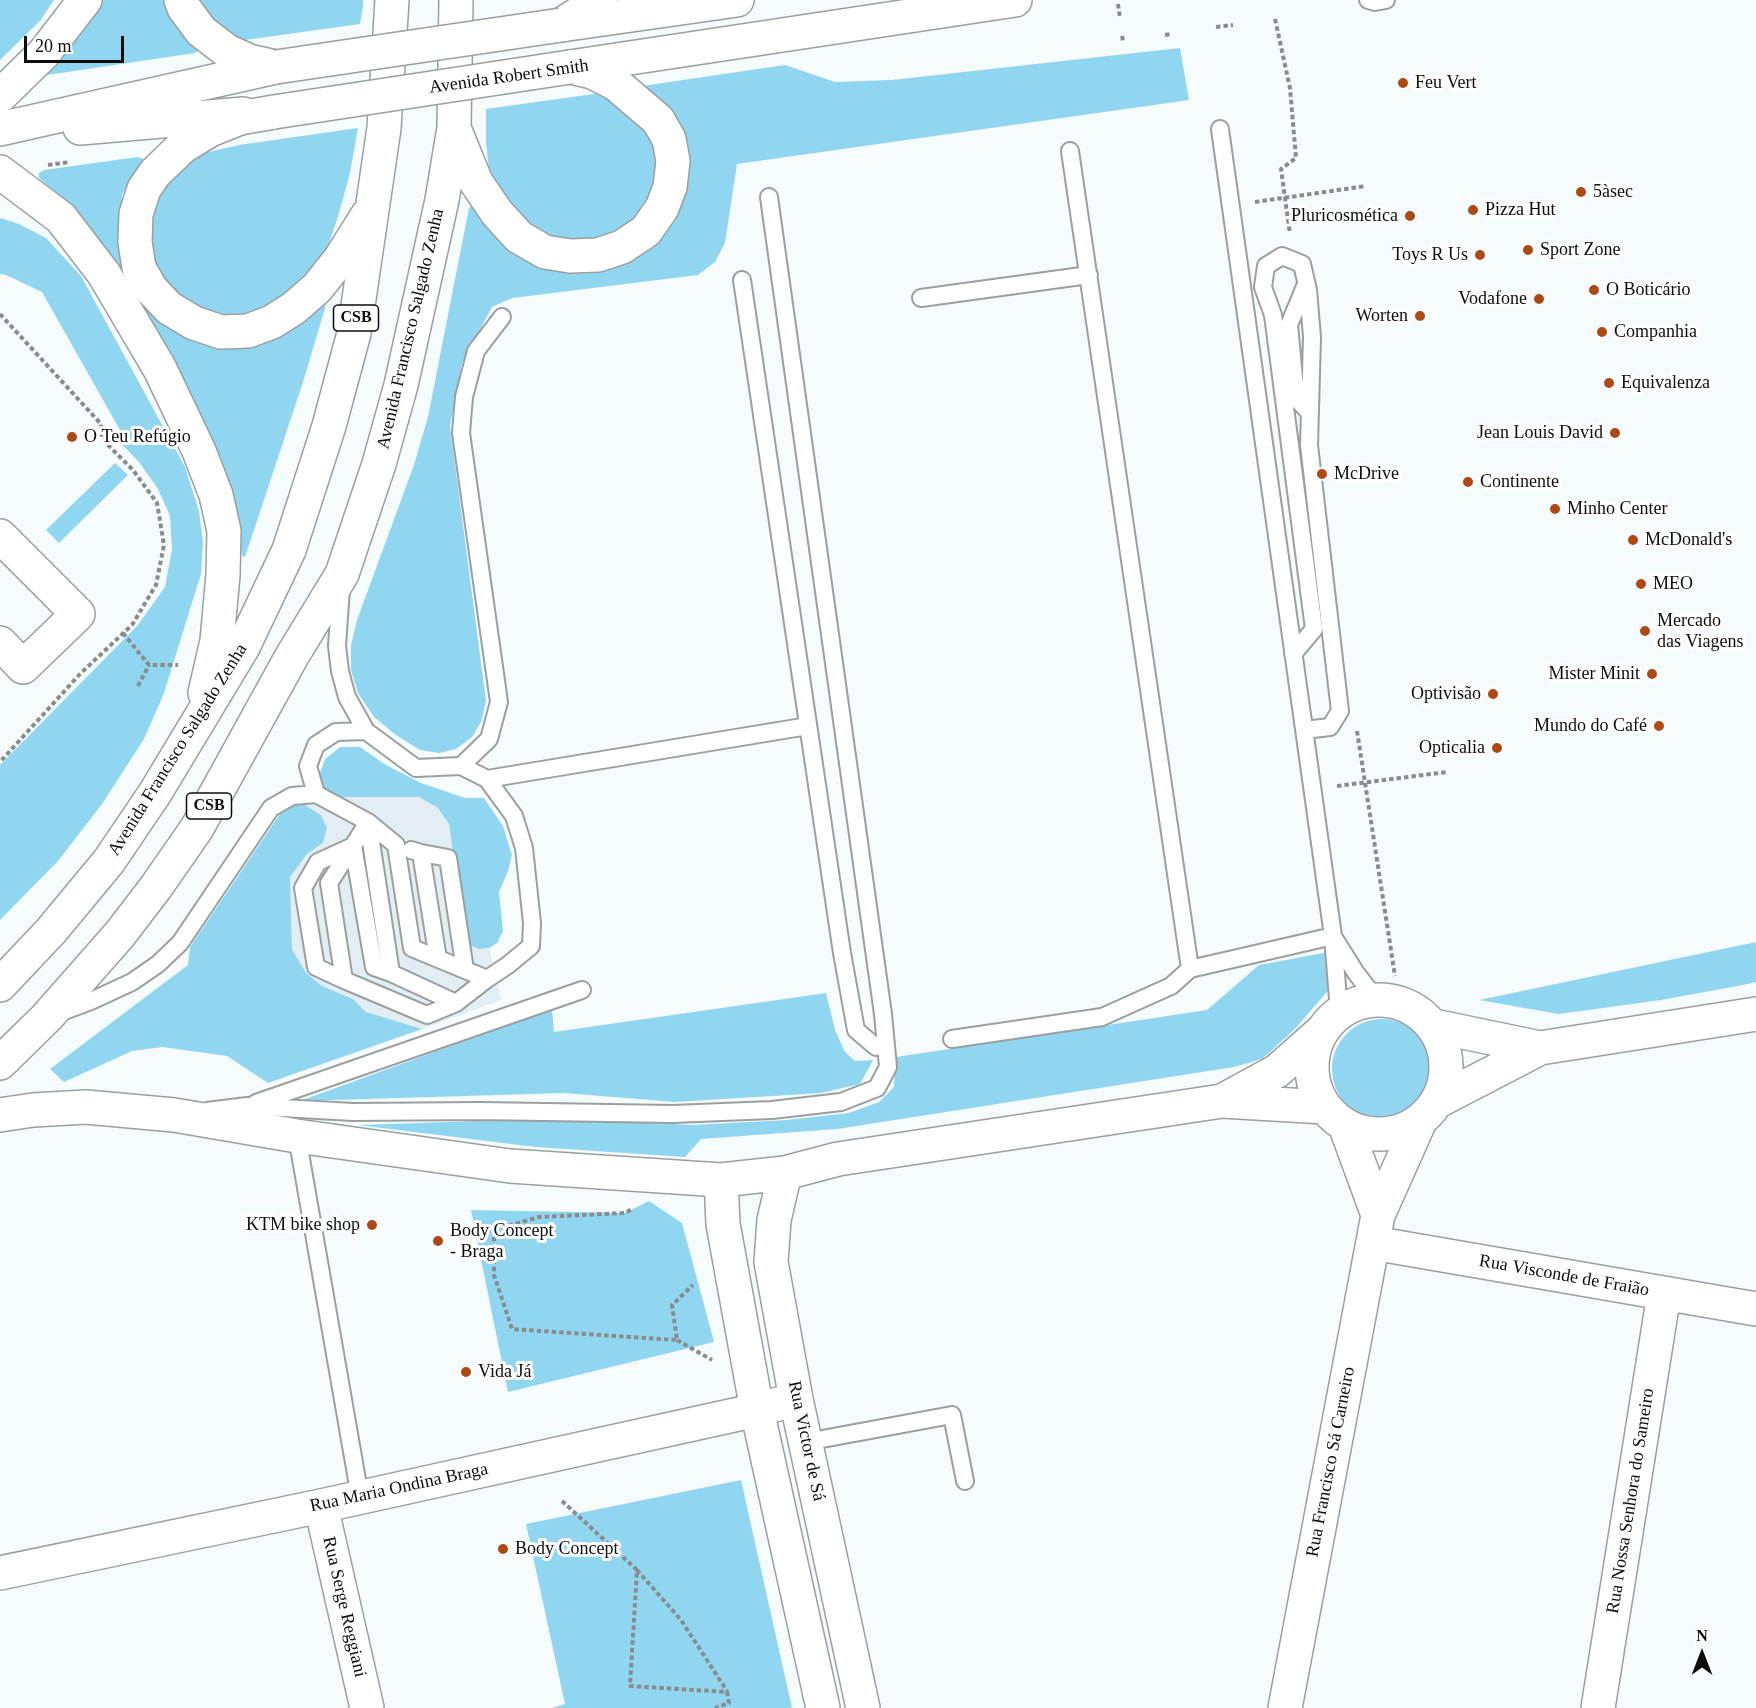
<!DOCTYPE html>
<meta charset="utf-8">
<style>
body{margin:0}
#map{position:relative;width:1756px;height:1708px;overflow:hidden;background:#f6fbfd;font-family:"Times New Roman",serif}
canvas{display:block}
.north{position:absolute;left:1672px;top:1624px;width:60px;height:60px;-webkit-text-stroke:4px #fff;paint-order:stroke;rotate:0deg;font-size:16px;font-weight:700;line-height:24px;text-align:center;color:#0b0d0d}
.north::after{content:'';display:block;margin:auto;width:21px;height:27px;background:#0b0d0d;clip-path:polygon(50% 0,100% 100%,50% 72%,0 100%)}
.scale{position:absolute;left:24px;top:36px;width:100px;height:27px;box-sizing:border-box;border:3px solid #0b0d0d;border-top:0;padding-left:8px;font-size:18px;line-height:21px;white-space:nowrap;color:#0b0d0d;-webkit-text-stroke:4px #fff;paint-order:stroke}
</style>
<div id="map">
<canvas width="1756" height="1708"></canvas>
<div class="north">N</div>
<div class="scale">20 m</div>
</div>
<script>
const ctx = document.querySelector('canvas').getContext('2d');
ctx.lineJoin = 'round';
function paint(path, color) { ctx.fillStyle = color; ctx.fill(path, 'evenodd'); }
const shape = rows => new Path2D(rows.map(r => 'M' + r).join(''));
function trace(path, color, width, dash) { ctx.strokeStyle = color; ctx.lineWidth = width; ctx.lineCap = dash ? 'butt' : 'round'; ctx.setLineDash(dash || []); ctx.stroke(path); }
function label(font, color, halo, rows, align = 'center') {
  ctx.font = font + ' "Times New Roman",serif'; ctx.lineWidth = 6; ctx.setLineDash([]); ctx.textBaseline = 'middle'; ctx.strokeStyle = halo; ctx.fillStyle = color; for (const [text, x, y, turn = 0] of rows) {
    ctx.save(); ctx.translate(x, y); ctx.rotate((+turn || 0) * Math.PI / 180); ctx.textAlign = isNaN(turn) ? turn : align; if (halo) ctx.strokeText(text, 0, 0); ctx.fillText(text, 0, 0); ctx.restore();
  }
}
const built = shape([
 [319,776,340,797,419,797,438,808,449,824,465,936,479,949,489,948,501,1000,422,1029,366,1012,353,999,322,986,305,973,292,949,290,877,307,854,323,843,327,828,321,815,305,805]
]);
const green = shape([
 [0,0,54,0,40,21,0,60],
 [101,0,165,0,169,10,197,48,198,51,195,53,47,75],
 [199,0,363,0,363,6,360,24,238,41,215,22],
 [1180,48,1189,100,737,164,725,243,715,262,698,275,512,298,492,307,462,363,450,426,486,701,481,722,472,737,456,749,439,753,420,750,396,735,374,717,358,693,351,670,351,645,357,620,414,465,428,417,469,208,471,206,474,208,489,231,509,250,641,254,667,232,680,208,688,174,687,147,679,123,665,105,642,86,785,65,835,82,892,80],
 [601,93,652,132,660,165,648,204,636,220,617,233,596,241,573,243,545,237,523,223,497,189,489,169,486,143,486,109],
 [358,128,350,173,338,217,326,252,290,297,248,317,221,319,177,298,151,262,146,224,161,181,195,155,239,145],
 [138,157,143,159,143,164,131,177,122,195,120,224,189,335,328,298,304,379,245,557,242,556,236,518,63,199,39,178,39,173,44,170],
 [0,218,19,224,46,238,81,276,185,467,199,511,203,543,201,574,164,693,144,739,102,804,58,861,0,920,0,765,138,625,165,587,172,549,170,516,158,489,139,462,113,435,120,430,42,292,6,275,0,274],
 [115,463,128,475,59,543,46,530],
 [340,747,360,747,386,765,421,783,465,798,484,798,503,826,512,855,508,871,499,892,503,931,497,943,489,948,479,949,469,945,465,936,449,824,438,808,419,797,340,797,326,790,319,776,325,759],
 [298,804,305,805,321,815,327,828,323,843,307,854,290,877,292,949,306,973,322,986,353,999,366,1012,422,1029,268,1083,227,1056,162,1047,132,1051,64,1082,50,1069,188,965,190,947,284,808],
 [1756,942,1756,982,1743,985,1661,1000,1559,1014,1479,1000],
 [1350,948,1339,978,1294,1030,1262,1059,1234,1067,837,1129,701,1139,685,1157,536,1147,358,1125,509,1120,602,1120,692,1125,787,1120,849,1113,879,1102,894,1087,896,1057,1207,1010,1259,965],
 [826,993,835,1030,845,1052,855,1061,873,1060,860,1084,821,1093,675,1102,564,1093,300,1101,552,1009,554,1032],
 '1332 1069a50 50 0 1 1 100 0a50 50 0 1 1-100 0Z',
 [649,1201,682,1223,714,1342,508,1392,471,1210,625,1213],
 [741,1480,792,1708,552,1708,565,1704,526,1524]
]);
const path = shape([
 [1118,4,1120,18],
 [1275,19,1290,88,1296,158,1281,169,1290,234],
 [1216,27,1233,25],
 [1165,35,1171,34],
 [1122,36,1123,41],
 [48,165,70,162],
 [1255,202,1366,186],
 [0,314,101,424,102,439,133,470,157,503,164,545,156,585,132,625,80,674,0,762],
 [123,633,149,665,178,665],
 [138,686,149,665],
 [1357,731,1395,976],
 [1337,786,1447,772],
 [494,1230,539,1217,625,1213,632,1209],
 [464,1237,494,1230,494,1275,512,1329,677,1340,672,1305,693,1285],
 [677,1340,712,1360],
 [562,1501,637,1570,630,1686,727,1692,729,1703,715,1708],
 [637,1570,681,1620,727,1691]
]);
const lane = shape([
 [1368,0,1375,2,1386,0],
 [1220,129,1333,936,1339,1012],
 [1070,151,1190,969],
 [742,280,842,953,856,1030,876,1047],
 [1306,284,1289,325,1296,398,1309,412],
 [921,298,1089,275],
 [341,588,337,646,340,671,347,697,366,731,416,768,461,766,489,739,499,702,461,433,464,397,476,351,502,317],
 [1293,654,1314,629,1273,315,1263,287,1266,266,1282,256,1302,264,1308,290,1312,337,1309,445,1340,711,1330,727,1304,730],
 [461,766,487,779,808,726],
 [316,794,308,766,316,745,336,732,366,731],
 [411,850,421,853,438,959],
 [421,853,448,858,465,970],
 [1334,938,1356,973,1376,999],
 [391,973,374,967,353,846,368,822,396,845,412,948,487,979],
 [344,980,316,967,303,888,318,862,353,846,329,883,344,980,427,1015,456,1003],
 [59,1013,91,1001,132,982,158,964,180,943,271,808,292,796,316,794,368,822,391,973,456,1003,487,979,508,965,531,946,532,923,524,848,514,816,487,779],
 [952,1039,1102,1017,1171,986,1190,969,1333,936],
 [256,1103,582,990],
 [207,1111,247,1106,353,1112,480,1111,673,1114,772,1110,841,1102,877,1088,888,1067,883,1014,769,197],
 [297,1136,360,1497],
 [806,1442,952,1415,965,1481]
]);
const street = shape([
 [0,536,78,614,23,667,0,643],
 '1312 1067a67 67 0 1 1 134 0a67 67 0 1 1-134 0Z',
 [1434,1026,1540,1048],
 [1222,1101,1277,1071,1321,1032],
 [1438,1101,1540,1048,1756,1014],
 [0,1115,33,1110,86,1107,174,1115,297,1136,510,1166,721,1180,785,1173,838,1159,1222,1101,1325,1107],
 [1345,1125,1378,1215],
 [785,1173,774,1220,771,1262,796,1399,863,1708],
 [721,1180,723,1224,757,1410,823,1708],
 [1373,1243,1756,1309],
 [321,1506,367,1708],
 [0,1573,321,1506,757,1410,796,1399],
 [1285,1708,1378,1215,1420,1121],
 [1598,1708,1664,1294]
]);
const secondary = shape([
 [561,25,737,0],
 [570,67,1015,0],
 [80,128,243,114],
 [0,129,276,67]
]);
const highway = shape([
 [181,0,184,8,201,31,227,51,249,61,276,67],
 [561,25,600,0],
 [0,96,44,53,85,0],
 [274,112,240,118,210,130,182,147,155,173,144,189,136,214,135,242,139,268,151,289,169,308,194,323,221,332,248,331,272,322,294,308,317,288,340,259,367,216],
 [454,128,476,182,497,213,519,237,545,252,570,256,598,255,622,247,646,231,662,208,670,187,673,161,669,139,658,120,616,84,592,72,570,67],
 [0,172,61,218,104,274,160,369,199,451,216,495,224,531,223,575,217,641,205,693],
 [0,985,51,931,109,861,155,793,243,647,289,550,329,426,354,333,384,128,392,0],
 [0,1063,47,1017,120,934,156,887,197,828,292,656,342,574,379,464,401,385,442,200,454,128,456,0]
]);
const secondaryBridge = shape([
 [276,67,561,25],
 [274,112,570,67]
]);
const markers = [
 [1403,83,6,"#ad4914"],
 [1581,192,6,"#ad4914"],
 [1473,210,6,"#ad4914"],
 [1410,216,6,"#ad4914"],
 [1528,250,6,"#ad4914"],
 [1480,255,6,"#ad4914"],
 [1594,290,6,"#ad4914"],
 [1539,299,6,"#ad4914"],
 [1420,316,6,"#ad4914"],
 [1602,332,6,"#ad4914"],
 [1609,383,6,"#ad4914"],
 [1615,433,6,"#ad4914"],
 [72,437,6,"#ad4914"],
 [1322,474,6,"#ad4914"],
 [1468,482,6,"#ad4914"],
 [1555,509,6,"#ad4914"],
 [1633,540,6,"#ad4914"],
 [1641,584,6,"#ad4914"],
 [1645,631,6,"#ad4914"],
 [1652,674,6,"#ad4914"],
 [1493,694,6,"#ad4914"],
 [1659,726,6,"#ad4914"],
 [1497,748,6,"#ad4914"],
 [372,1225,6,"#ad4914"],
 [438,1241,6,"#ad4914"],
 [466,1372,6,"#ad4914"],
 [503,1549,6,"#ad4914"]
];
const shields = [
 [356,318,45],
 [209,806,45]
];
const shieldNames = [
 ["CSB",356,318],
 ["CSB",209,806]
];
const streetNames = [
 ["Avenida Robert Smith",509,77,-8],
 ["Avenida Francisco Salgado Zenha",411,329,-77],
 ["Avenida Francisco Salgado Zenha",178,750,-58],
 ["Rua Visconde de Fraião",1564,1276,10],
 ["Rua Victor de Sá",806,1441,78],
 ["Rua Francisco Sá Carneiro",1331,1462,-79],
 ["Rua Maria Ondina Braga",399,1488,-12],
 ["Rua Nossa Senhora do Sameiro",1631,1501,-81],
 ["Rua Serge Reggiani",344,1607,77]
];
const poiNames = [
 ["Feu Vert",1415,83],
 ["5àsec",1593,192],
 ["Pizza Hut",1485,210],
 ["Pluricosmética",1398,216,"right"],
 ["Sport Zone",1540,250],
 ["Toys R Us",1468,255,"right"],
 ["O Boticário",1606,290],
 ["Vodafone",1527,299,"right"],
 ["Worten",1408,316,"right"],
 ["Companhia",1614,332],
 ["Equivalenza",1621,383],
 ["Jean Louis David",1603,433,"right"],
 ["O Teu Refúgio",84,437],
 ["McDrive",1334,474],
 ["Continente",1480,482],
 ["Minho Center",1567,509],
 ["McDonald's",1645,540],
 ["MEO",1653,584],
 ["Mercado",1657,621],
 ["das Viagens",1657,642],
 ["Mister Minit",1640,674,"right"],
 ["Optivisão",1481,694,"right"],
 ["Mundo do Café",1647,726,"right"],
 ["Opticalia",1485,748,"right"],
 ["KTM bike shop",360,1225,"right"],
 ["Body Concept",450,1231],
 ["- Braga",450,1252],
 ["Vida Já",478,1372],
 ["Body Concept",515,1549]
];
paint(built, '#e2eef3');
paint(green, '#91d6f0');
trace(lane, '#9b9fa0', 20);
trace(street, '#9b9fa0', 36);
trace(secondary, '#9b9fa0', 36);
trace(highway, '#9b9fa0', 36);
trace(path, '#888c8d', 4, [4.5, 3]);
trace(lane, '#fff', 16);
trace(street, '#fff', 33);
trace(secondary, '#fff', 33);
trace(highway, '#fff', 33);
trace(secondaryBridge, '#9b9fa0', 36, []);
trace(secondaryBridge, '#fff', 33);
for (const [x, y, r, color] of markers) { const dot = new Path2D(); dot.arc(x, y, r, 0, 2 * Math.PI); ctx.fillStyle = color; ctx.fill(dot); trace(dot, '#fff', 2); }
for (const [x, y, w] of shields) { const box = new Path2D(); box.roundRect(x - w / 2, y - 13, w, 26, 4.5); ctx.fillStyle = '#fff'; ctx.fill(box); trace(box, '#0b0d0d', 1.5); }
label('bold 16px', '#0b0d0d', null, shieldNames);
label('18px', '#0b0d0d', '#fff', streetNames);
label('18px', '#0b0d0d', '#fff', poiNames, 'left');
</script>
